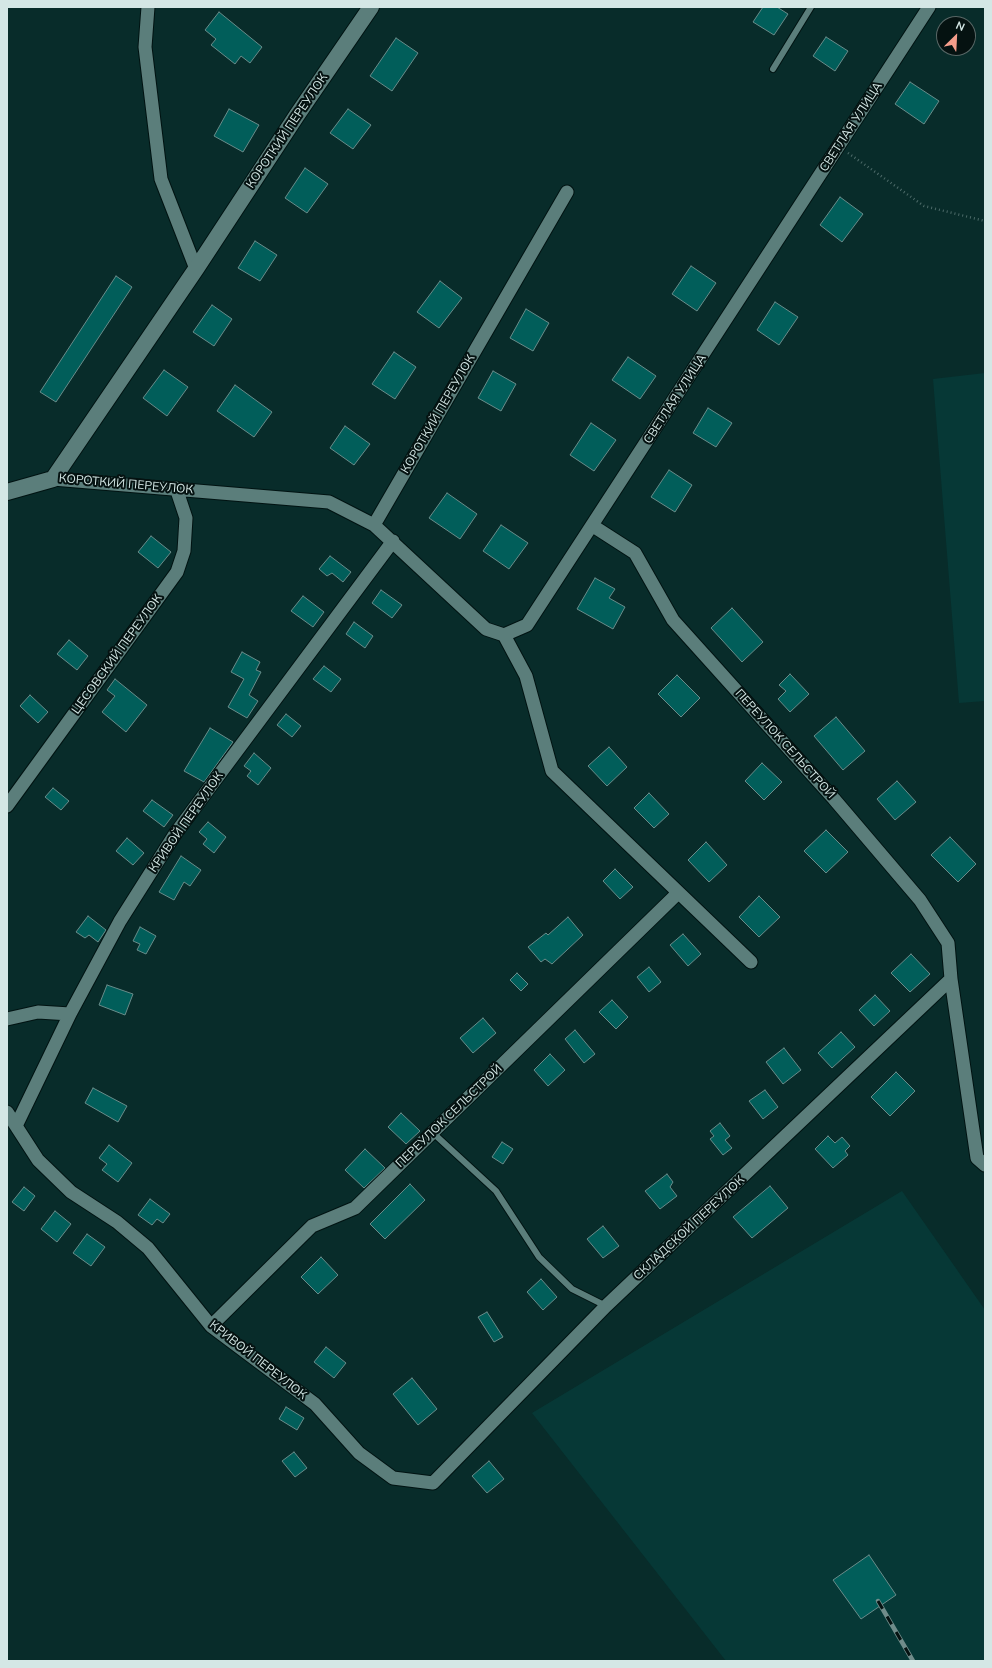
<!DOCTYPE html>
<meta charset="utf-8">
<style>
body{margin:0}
#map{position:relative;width:992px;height:1668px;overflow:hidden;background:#082c2a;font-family:Mulish,sans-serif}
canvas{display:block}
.frame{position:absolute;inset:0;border:8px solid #d4e7e5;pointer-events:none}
.north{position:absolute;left:936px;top:16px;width:40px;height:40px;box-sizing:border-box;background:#051211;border:1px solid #586766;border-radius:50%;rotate:24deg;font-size:11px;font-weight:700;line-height:16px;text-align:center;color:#d4e7e5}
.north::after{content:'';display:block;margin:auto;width:14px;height:18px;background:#f49d8b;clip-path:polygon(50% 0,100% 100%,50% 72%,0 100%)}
</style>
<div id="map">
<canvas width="992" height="1668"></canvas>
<div class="frame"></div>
<div class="north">N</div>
</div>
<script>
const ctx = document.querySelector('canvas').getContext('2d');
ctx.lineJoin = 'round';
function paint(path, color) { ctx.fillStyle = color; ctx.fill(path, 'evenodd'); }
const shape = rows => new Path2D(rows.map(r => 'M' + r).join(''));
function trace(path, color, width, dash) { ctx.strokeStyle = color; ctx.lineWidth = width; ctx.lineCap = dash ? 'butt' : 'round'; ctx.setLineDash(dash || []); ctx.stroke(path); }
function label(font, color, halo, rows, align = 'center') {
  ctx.font = font + ' Mulish,sans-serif'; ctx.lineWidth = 4; ctx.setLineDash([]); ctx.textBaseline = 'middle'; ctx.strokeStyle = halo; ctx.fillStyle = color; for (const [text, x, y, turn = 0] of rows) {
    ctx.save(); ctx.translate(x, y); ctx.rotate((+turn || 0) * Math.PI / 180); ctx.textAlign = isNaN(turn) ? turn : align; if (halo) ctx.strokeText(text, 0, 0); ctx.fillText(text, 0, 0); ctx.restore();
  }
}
const built = shape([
 [985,373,985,701,959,703,933,379],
 [902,1191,985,1310,985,1661,726,1661,532,1413]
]);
const building = shape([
 [763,7,777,7,788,14,774,35,753,22,763,7],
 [219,12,262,47,250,63,241,56,235,64,211,45,216,39,205,30,219,12],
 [826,37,848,51,835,71,813,56,826,37],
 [396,38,418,53,392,91,370,76,396,38],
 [910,82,939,101,924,124,895,104,910,82],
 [229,109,259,125,243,152,214,136,229,109],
 [348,109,371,125,353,149,330,133,348,109],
 [305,168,328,184,307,213,285,198,305,168],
 [840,197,863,214,842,242,820,225,840,197],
 [255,241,277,255,260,281,238,268,255,241],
 [691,266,716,283,697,311,672,294,691,266],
 [116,276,132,287,56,402,40,392,116,276],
 [440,281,462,298,439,328,417,312,440,281],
 [775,302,798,317,779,345,757,330,775,302],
 [212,305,232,319,214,346,193,332,212,305],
 [526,309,549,323,533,351,510,338,526,309],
 [394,352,416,367,395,399,372,384,394,352],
 [628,357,656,376,640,399,612,380,628,357],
 [164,370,188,387,167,416,143,398,164,370],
 [493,371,516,384,501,411,478,398,493,371],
 [235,385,272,412,254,437,217,411,235,385],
 [708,408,732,423,716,447,693,433,708,408],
 [591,423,616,440,594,471,570,455,591,423],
 [345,426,370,444,354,465,330,448,345,426],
 [669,470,692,485,675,512,651,497,669,470],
 [447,493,477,514,460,539,429,518,447,493],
 [501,525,528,543,509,569,483,551,501,525],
 [151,536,171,552,158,568,138,552,151,536],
 [330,556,351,572,343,582,332,573,327,576,319,569,330,556],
 [595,578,615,589,609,598,625,607,613,629,577,609,595,578],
 [381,590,402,605,392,618,372,603,381,590],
 [303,596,324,612,313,627,291,611,303,596],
 [732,608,763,642,742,662,711,628,732,608],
 [354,622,373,636,365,648,346,634,354,622],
 [69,640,88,656,77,670,57,654,69,640],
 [242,652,260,662,256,670,261,672,249,695,258,701,247,718,228,707,244,679,231,672,242,652],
 [324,666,341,679,331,692,313,679,324,666],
 [790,674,809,694,790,712,778,699,786,691,779,685,790,674],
 [677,675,700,698,681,717,658,694,677,675],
 [115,679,147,705,126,732,102,712,115,696,107,690,115,679],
 [30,695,48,712,38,723,20,706,30,695],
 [286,714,301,726,292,737,277,725,286,714],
 [836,717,865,751,843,770,814,736,836,717],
 [210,728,233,742,204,782,184,771,210,728],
 [609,747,627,767,607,786,588,766,609,747],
 [254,753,271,768,258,785,247,776,251,771,244,766,254,753],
 [762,763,782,782,764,800,745,781,762,763],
 [897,781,916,802,895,820,877,799,897,781],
 [53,788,69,801,61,810,45,797,53,788],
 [649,793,669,814,654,828,634,808,649,793],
 [152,800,173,815,164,827,143,811,152,800],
 [208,822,226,837,214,853,203,844,207,839,199,832,208,822],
 [826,830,848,852,826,873,804,851,826,830],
 [950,837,976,864,958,882,931,855,950,837],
 [127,838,144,853,133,865,116,851,127,838],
 [706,842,727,865,709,882,688,860,706,842],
 [181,856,201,870,190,886,184,882,174,900,159,892,181,856],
 [615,869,633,887,620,899,603,881,615,869],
 [759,896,780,917,759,937,739,917,759,896],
 [88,916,106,930,98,942,89,935,85,938,76,932,88,916],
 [568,917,583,935,552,964,545,959,541,962,528,947,546,933,548,935,568,917],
 [140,927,156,936,146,954,137,950,140,944,133,941,140,927],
 [683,934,701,954,688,966,670,945,683,934],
 [911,954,930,974,910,992,891,973,911,954],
 [649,967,661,982,649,992,637,977,649,967],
 [517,973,528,984,521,991,510,980,517,973],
 [107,985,133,994,125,1015,99,1005,107,985],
 [875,995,890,1011,874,1026,859,1010,875,995],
 [612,1000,628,1017,616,1029,599,1012,612,1000],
 [483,1018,496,1033,473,1053,460,1038,483,1018],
 [575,1030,595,1054,584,1063,565,1039,575,1030],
 [841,1032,855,1047,832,1068,818,1053,841,1032],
 [784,1048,801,1070,783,1084,766,1062,784,1048],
 [550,1054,565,1070,548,1086,534,1070,550,1054],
 [896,1072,915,1091,890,1116,871,1097,896,1072],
 [93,1088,127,1106,118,1122,85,1103,93,1088],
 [765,1090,778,1107,763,1119,749,1101,765,1090],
 [401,1113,420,1131,406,1144,388,1127,401,1113],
 [720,1123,730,1136,725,1140,732,1148,723,1155,710,1139,714,1136,710,1131,720,1123],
 [828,1136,835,1143,842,1137,850,1146,845,1151,848,1155,833,1168,815,1149,828,1136],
 [502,1142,513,1149,503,1164,492,1157,502,1142],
 [109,1145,132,1163,118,1182,102,1170,107,1164,99,1158,109,1145],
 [365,1149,385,1168,364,1188,345,1170,365,1149],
 [667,1174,673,1182,670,1187,677,1196,660,1209,645,1191,667,1174],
 [410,1184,425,1200,385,1239,370,1224,410,1184],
 [770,1186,788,1208,752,1238,733,1217,770,1186],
 [24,1187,35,1196,24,1211,12,1202,24,1187],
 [150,1199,170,1214,163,1223,157,1219,152,1225,138,1215,150,1199],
 [55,1211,71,1224,57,1242,41,1229,55,1211],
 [603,1226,619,1246,603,1258,587,1239,603,1226],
 [87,1234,105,1247,91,1266,73,1253,87,1234],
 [321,1257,338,1275,318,1294,301,1277,321,1257],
 [541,1279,557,1297,543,1310,527,1292,541,1279],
 [487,1312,503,1337,494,1342,478,1317,487,1312],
 [326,1347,346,1363,334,1378,314,1362,326,1347],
 [412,1378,437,1409,418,1425,393,1394,412,1378],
 [286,1407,304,1418,297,1430,279,1419,286,1407],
 [294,1452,307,1468,295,1477,282,1461,294,1452],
 [489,1461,504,1479,487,1493,472,1476,489,1461],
 [869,1555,896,1595,861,1619,833,1580,869,1555]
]);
const path = shape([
 [848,153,924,206,985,221]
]);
const service = shape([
 [773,69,811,7],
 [432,1132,496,1191,539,1257,572,1289,606,1306]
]);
const minor = shape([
 [148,7,145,47,161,179,196,269],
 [53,479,329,502,374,525,567,192],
 [374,525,486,629,504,635,527,625,929,7],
 [593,526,635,553,673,620,834,799,920,900,948,943,951,979,977,1158,985,1165],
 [504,635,526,676,552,771,751,962],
 [7,806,177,572,184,551,186,518,176,488],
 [7,1019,38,1012,70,1014],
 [7,1112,38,1160,71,1192,117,1222,148,1248,211,1326,315,1404,359,1453,393,1478,433,1483,606,1306,951,979],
 [16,1126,70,1014,120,921,175,834,393,541],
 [211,1326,312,1226,355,1208,678,893]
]);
const tertiary = shape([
 [7,492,53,479,196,269,297,115,371,7]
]);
const rail = shape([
 [878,1601,913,1661]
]);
const streetNames = [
 ["СВЕТЛАЯ УЛИЦА",851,127,-57],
 ["КОРОТКИЙ ПЕРЕУЛОК",287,131,-56],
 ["СВЕТЛАЯ УЛИЦА",675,399,-57],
 ["КОРОТКИЙ ПЕРЕУЛОК",438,414,-60],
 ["КОРОТКИЙ ПЕРЕУЛОК",126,484,5],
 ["ЦЕСОВСКИЙ ПЕРЕУЛОК",117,654,-54],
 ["ПЕРЕУЛОК СЕЛЬСТРОЙ",785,744,48],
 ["КРИВОЙ ПЕРЕУЛОК",186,822,-55],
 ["ПЕРЕУЛОК СЕЛЬСТРОЙ",449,1116,-44],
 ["СКЛАДСКОЙ ПЕРЕУЛОК",689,1228,-43],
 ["КРИВОЙ ПЕРЕУЛОК",258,1360,38]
];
paint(built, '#063836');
paint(building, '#015e5a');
trace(building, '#698c8a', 1);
trace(service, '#001312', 8);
trace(minor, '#001312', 15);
trace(tertiary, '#001312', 18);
trace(path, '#4d6b69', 2.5, [1, 3]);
trace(service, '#5b7e7b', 6);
trace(minor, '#5b7e7b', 13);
trace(tertiary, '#5b7e7b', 16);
trace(rail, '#708c8a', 4.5);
trace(rail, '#051211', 3, [9]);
label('12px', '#d4e7e5', '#051211', streetNames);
</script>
